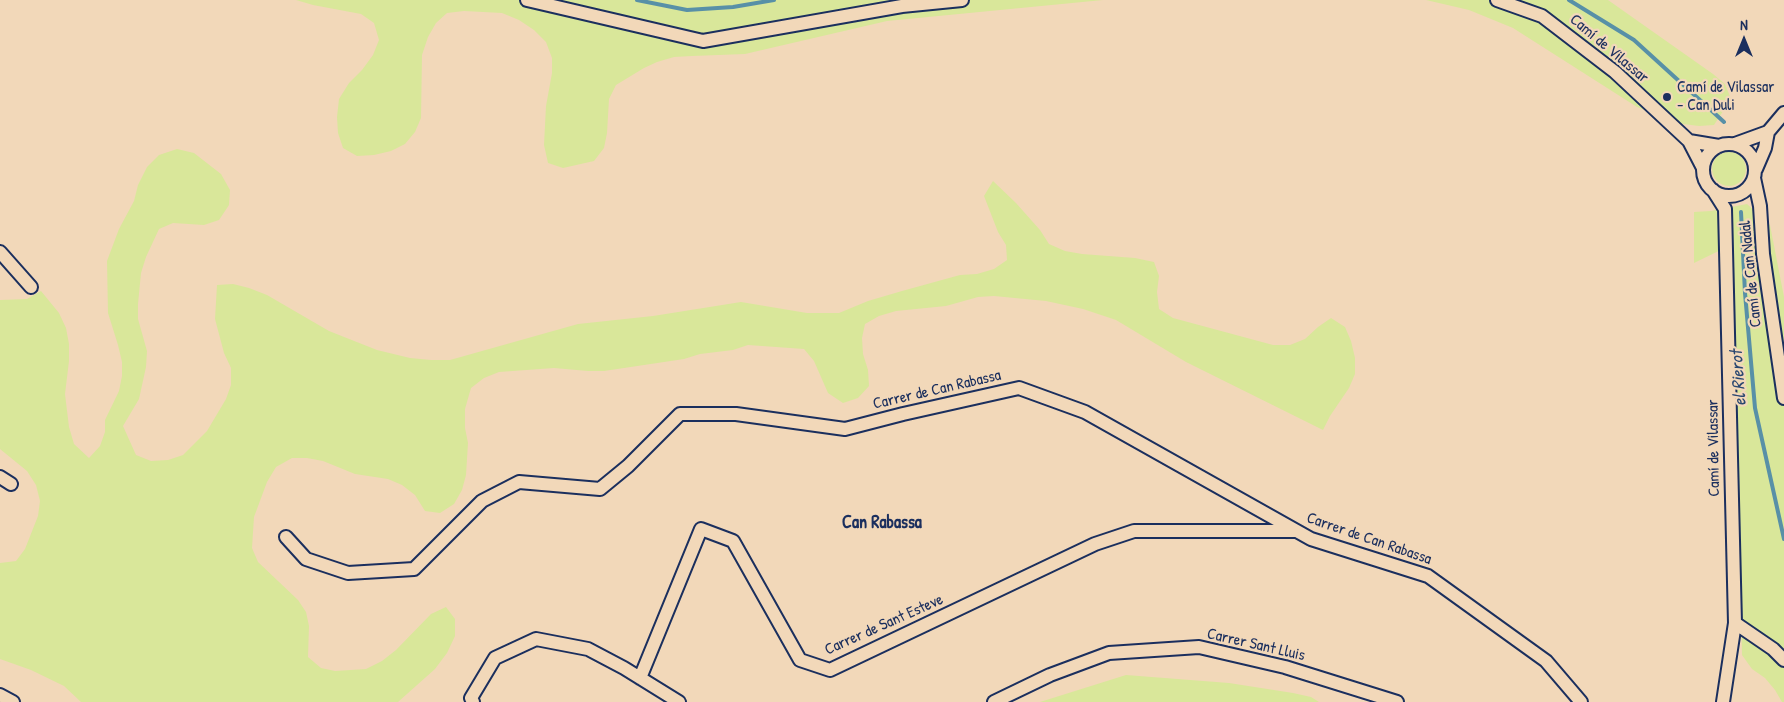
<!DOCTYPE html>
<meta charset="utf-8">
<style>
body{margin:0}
#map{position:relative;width:1784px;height:702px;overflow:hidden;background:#f2d8b9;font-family:"Patrick Hand",sans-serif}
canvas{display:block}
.north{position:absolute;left:1719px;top:15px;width:50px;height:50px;-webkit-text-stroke:4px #f2d8b9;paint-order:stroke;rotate:0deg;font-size:14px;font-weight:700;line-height:20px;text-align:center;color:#1b2f5e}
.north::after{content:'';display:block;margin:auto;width:18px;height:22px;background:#1b2f5e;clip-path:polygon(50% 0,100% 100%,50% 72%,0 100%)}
</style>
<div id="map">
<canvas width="1784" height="702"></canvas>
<div class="north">N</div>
</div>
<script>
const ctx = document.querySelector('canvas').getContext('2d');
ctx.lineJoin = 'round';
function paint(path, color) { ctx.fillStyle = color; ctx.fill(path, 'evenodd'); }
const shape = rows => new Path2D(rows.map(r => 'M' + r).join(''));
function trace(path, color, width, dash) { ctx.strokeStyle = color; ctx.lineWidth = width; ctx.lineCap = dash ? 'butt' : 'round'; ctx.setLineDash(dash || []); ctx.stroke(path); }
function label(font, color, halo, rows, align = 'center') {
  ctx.font = font + ' "Patrick Hand",sans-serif'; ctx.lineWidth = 4.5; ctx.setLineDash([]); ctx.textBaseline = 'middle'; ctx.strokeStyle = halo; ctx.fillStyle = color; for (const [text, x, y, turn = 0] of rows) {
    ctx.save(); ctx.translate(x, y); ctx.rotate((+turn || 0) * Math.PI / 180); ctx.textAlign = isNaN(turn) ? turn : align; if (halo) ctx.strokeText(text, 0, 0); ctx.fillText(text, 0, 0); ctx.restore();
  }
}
const green = shape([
 [296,0,1103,0,887,21,745,54,692,56,674,57,657,62,644,68,616,85,609,99,607,133,604,148,594,161,563,168,548,163,544,145,546,106,552,73,552,58,546,42,534,30,519,20,502,13,464,11,447,13,436,23,428,37,422,55,421,118,415,132,405,144,391,151,374,155,357,156,343,148,338,133,337,117,339,99,349,83,362,70,373,55,379,40,374,23,361,14,313,5],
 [1426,0,1608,0,1713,74,1725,84,1731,99,1714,125,1699,126,1683,124,1637,107,1513,28,1469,10],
 [177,149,194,153,221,174,230,190,229,205,219,220,204,225,173,223,159,229,146,257,141,273,138,304,138,319,147,351,146,367,139,399,123,426,136,455,151,461,168,460,183,455,207,431,226,399,231,385,231,368,224,353,215,319,217,285,233,284,249,288,267,295,329,331,377,350,410,358,431,360,450,360,578,324,653,316,741,302,807,313,839,313,868,301,902,291,960,275,977,274,994,269,1007,260,1006,245,998,232,984,196,993,181,1016,203,1040,230,1049,244,1065,251,1082,254,1135,258,1154,262,1159,276,1157,292,1159,309,1173,318,1273,345,1290,345,1305,339,1318,327,1331,318,1345,327,1351,341,1355,358,1355,374,1349,388,1330,416,1323,430,1186,362,1116,320,1083,309,1046,301,994,296,978,297,946,306,896,311,879,316,865,324,862,338,863,354,868,370,869,386,858,398,843,403,828,393,814,361,804,349,748,345,733,350,700,354,684,359,604,371,588,371,554,368,499,372,484,378,471,388,465,409,465,428,468,443,466,475,462,490,454,504,440,513,425,511,415,495,402,485,388,479,355,474,323,461,307,458,292,458,276,467,267,482,254,517,252,548,258,562,298,600,306,612,309,626,308,657,321,668,335,671,366,669,382,661,396,650,431,614,446,607,455,619,455,636,447,653,435,669,398,702,81,702,64,686,31,670,0,659,0,563,16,561,25,549,38,516,40,501,36,485,27,471,0,449,0,300,27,299,41,291,59,313,66,328,69,344,69,361,65,394,69,427,74,444,89,458,100,446,105,432,105,420,119,391,122,376,122,362,118,345,108,313,107,261,119,229,134,201,138,185,147,167,159,155],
 '1712 169a17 17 0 1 1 34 0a17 17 0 1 1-34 0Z',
 [1747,204,1770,225,1784,297,1784,702,1782,702,1775,690,1765,678,1752,669,1742,655,1733,244,1694,263,1694,212,1711,211],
 [1126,675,1229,683,1293,693,1311,697,1319,702,1040,702]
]);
const stream = shape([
 [637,0,687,10,733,7,774,0],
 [1569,0,1634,40,1724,122],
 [1741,212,1745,293,1755,408,1784,539]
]);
const street = shape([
 [527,0,703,41,902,6,962,0],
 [1497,0,1542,16,1615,72,1689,141,1703,168],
 [1689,141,1719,146],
 '1703 170a26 26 0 1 1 52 0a26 26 0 1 1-52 0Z',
 [1735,144,1768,132],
 [1756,169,1765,148,1768,132,1784,113],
 [1754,178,1760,206,1763,254,1784,398],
 [1713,190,1725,209,1735,623,1723,702],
 [0,252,31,287],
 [0,477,11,484],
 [286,537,306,559,348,573,414,569,482,501,519,482,600,489,628,466,680,414,736,414,845,429,903,414,1019,388,1085,412,1311,539,1428,576,1546,661,1581,702],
 [1735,623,1773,649,1784,660],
 [640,678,701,529,733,541,800,660,830,670,1095,544,1134,531,1294,531],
 [0,695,13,702],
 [473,702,471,698,495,658,536,639,588,649,624,668,679,702],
 [994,702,1050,675,1109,653,1199,647,1285,667,1397,702]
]);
const markers = [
 [1667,97,5,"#1b2f5e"]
];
const streetNames = [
 ["Camí de Vilassar",1609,49,40],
 ["Camí de Can Nadal",1751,274,-96],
 ["Carrer de Can Rabassa",937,390,-13],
 ["Camí de Vilassar",1714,448,-91],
 ["Carrer de Can Rabassa",1369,539,19],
 ["Carrer de Sant Esteve",884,625,-24],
 ["Carrer Sant Lluis",1256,645,13]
];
const poiNames = [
 ["Camí de Vilassar",1677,88],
 ["- Can Duli",1677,106]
];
const waterNames = [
 ["el Rierot",1739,378,-94]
];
const neighbourhoodNames = [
 ["Can Rabassa",882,523]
];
paint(green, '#d9e79a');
trace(stream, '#5890a7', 4);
trace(street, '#1b2f5e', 16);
trace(street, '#f2d8b9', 12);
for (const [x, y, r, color] of markers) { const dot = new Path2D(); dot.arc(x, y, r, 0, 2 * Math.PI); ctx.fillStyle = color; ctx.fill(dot); trace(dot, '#f2d8b9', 2); }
label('16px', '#1b2f5e', '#f2d8b9', streetNames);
label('16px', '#1b2f5e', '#f2d8b9', poiNames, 'left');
label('italic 18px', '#2a4770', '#f2d8b9', waterNames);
label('bold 18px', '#1b2f5e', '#f2d8b9', neighbourhoodNames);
</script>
